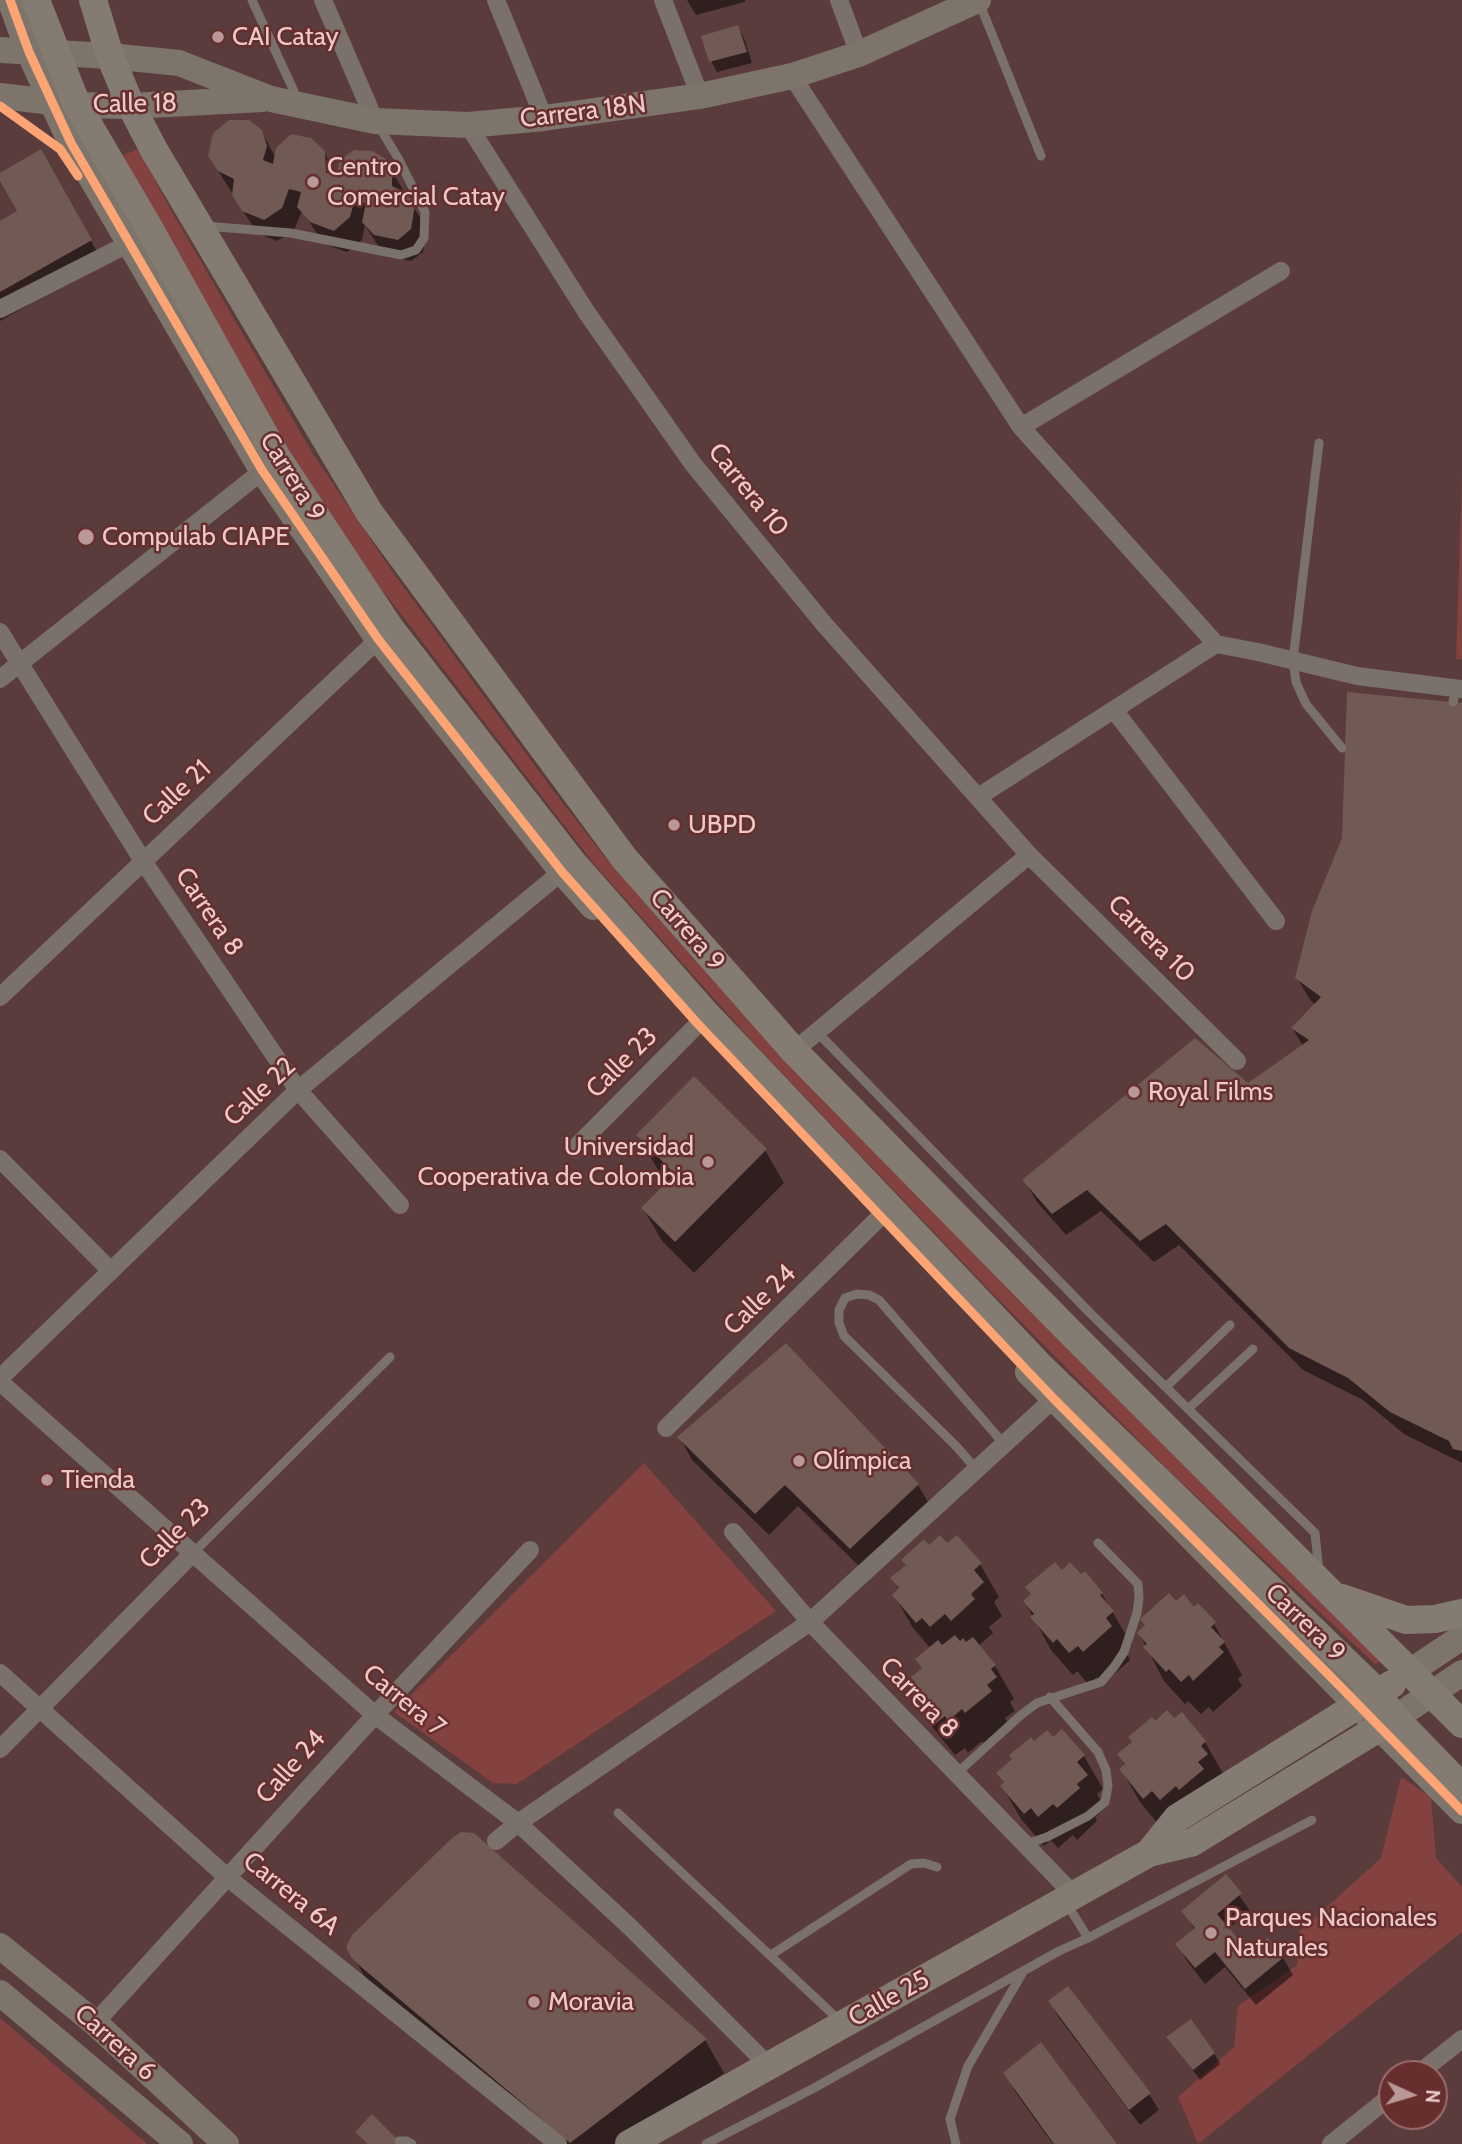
<!DOCTYPE html>
<meta charset="utf-8">
<style>
body{margin:0}
#map{position:relative;width:1462px;height:2144px;overflow:hidden;background:#593c3b;font-family:Cabin,sans-serif}
canvas{display:block}
.north{position:absolute;left:1378px;top:2060px;width:70px;height:70px;box-sizing:border-box;background:#662f2e;border:2px solid #9c6d6c;border-radius:50%;rotate:94deg;font-size:19px;font-weight:700;line-height:28px;text-align:center;color:#edcac8}
.north::after{content:'';display:block;margin:auto;width:24px;height:32px;background:#b99897;clip-path:polygon(50% 0,100% 100%,50% 72%,0 100%)}
</style>
<div id="map">
<canvas width="1462" height="2144"></canvas>
<div class="north">N</div>
</div>
<script>
const ctx = document.querySelector('canvas').getContext('2d');
ctx.lineJoin = 'round';
function paint(path, color) { ctx.fillStyle = color; ctx.fill(path, 'evenodd'); }
const shape = rows => new Path2D(rows.map(r => 'M' + r).join(''));
function trace(path, color, width, dash) { ctx.strokeStyle = color; ctx.lineWidth = width; ctx.lineCap = dash ? 'butt' : 'round'; ctx.setLineDash(dash || []); ctx.stroke(path); }
function label(font, color, halo, rows, align = 'center') {
  ctx.font = font + ' Cabin,sans-serif'; ctx.lineWidth = 5; ctx.setLineDash([]); ctx.textBaseline = 'middle'; ctx.strokeStyle = halo; ctx.fillStyle = color; for (const [text, x, y, turn = 0] of rows) {
    ctx.save(); ctx.translate(x, y); ctx.rotate((+turn || 0) * Math.PI / 180); ctx.textAlign = isNaN(turn) ? turn : align; if (halo) ctx.strokeText(text, 0, 0); ctx.fillText(text, 0, 0); ctx.restore();
  }
}
const green = shape([
 [138,149,172,212,313,454,394,574,552,789,604,856,771,1042,1385,1654,1376,1665,1166,1468,994,1295,759,1049,594,864,380,587,297,464,121,156],
 [1462,476,1462,659,1456,659],
 [644,1463,776,1611,517,1784,493,1783,394,1712],
 [1401,1777,1431,1797,1436,1858,1462,1887,1462,1932,1198,2144,1178,2097,1234,2047,1238,2006,1297,1965,1299,1932,1381,1858],
 [0,2018,139,2137,148,2144,0,2144]
]);
const shadow = shape([
 [687,0,745,0,745,2,696,15],
 [738,28,744,38,752,63,717,72,711,61],
 [261,131,276,158,324,152,339,179,385,160,427,229,423,252,411,261,388,257,377,244,365,225,362,240,347,252,324,244,302,211,294,230,277,241,257,233,209,156],
 [40,152,103,262,0,321,0,223,19,212,0,175],
 [1462,705,1462,1463,1404,1434,1363,1400,1303,1370,1179,1245,1154,1262,1101,1211,1066,1235,1037,1202,1024,1180,1248,1085,1303,1046,1293,1029,1316,1005,1310,1000,1297,977],
 [638,1136,765,1150,784,1183,694,1273,662,1241,643,1208,670,1182,657,1168],
 [785,1345,918,1485,931,1507,863,1570,798,1506,769,1535,692,1460,680,1438],
 [957,1537,980,1564,999,1597,994,1602,1002,1616,989,1627,993,1633,978,1646,995,1666,1014,1699,1010,1702,1015,1711,1005,1718,1009,1725,985,1745,982,1741,968,1753,965,1748,955,1755,930,1724,911,1691,918,1686,931,1649,913,1628,894,1595,899,1590,892,1578,929,1547,947,1546],
 [1061,1572,1102,1594,1132,1645,1125,1651,1130,1660,1103,1684,1097,1677,1089,1685,1077,1671,1073,1675,1051,1650,1025,1602],
 [1176,1604,1194,1609,1214,1624,1242,1675,1238,1679,1242,1686,1213,1712,1209,1707,1201,1714,1188,1701,1185,1704,1164,1681,1139,1633],
 [1181,1714,1205,1742,1224,1775,1221,1803,1199,1821,1196,1818,1163,1830,1140,1802,1121,1769,1125,1765,1119,1755,1155,1723,1174,1721],
 [1053,1739,1084,1756,1103,1789,1097,1794,1105,1808,1095,1817,1097,1821,1077,1840,1073,1835,1058,1848,1051,1840,1044,1846,1021,1819,1002,1786,1005,1784,999,1773,1034,1744],
 [1226,1877,1250,1911,1228,1929,1249,1955,1268,1940,1283,1958,1293,1975,1256,2005,1225,1967,1205,1984,1187,1961,1178,1945,1195,1930,1184,1912],
 [348,1947,705,2040,724,2073,630,2144,553,2144,372,1990],
 [1050,2002,1149,2094,1159,2110,1140,2125,1059,2018],
 [1169,2037,1214,2053,1220,2064,1200,2080],
 [1005,2074,1115,2144,1053,2144,1018,2096]
]);
const building = shape([
 [738,25,747,52,709,62,701,36],
 [229,120,249,120,262,130,267,146,263,160,273,164,276,148,291,134,311,138,325,151,326,173,338,174,339,161,354,150,372,151,386,159,392,169,392,186,404,192,415,205,411,229,398,240,374,235,362,222,366,203,354,202,350,217,334,231,310,222,297,207,301,192,289,189,282,208,264,220,242,211,232,195,234,179,218,171,208,156,213,133],
 [41,149,92,240,0,292,0,221,17,211,0,181,0,173],
 [1347,692,1462,703,1462,1451,1453,1449,1449,1441,1390,1412,1348,1378,1289,1348,1166,1224,1140,1241,1087,1190,1052,1214,1022,1180,1195,1038,1248,1083,1309,1040,1291,1028,1321,997,1295,978,1312,911,1342,838],
 [694,1076,767,1149,675,1242,641,1208,675,1174,636,1135],
 [786,1343,919,1484,850,1549,785,1485,755,1514,677,1437],
 [940,1535,947,1543,957,1535,982,1563,974,1570,984,1582,971,1594,975,1599,951,1621,945,1614,930,1627,922,1618,916,1623,892,1595,899,1588,890,1578,906,1565,901,1560,924,1539,929,1545],
 [1055,1562,1062,1570,1070,1562,1081,1574,1085,1571,1103,1593,1100,1595,1114,1611,1106,1618,1112,1626,1083,1652,1078,1646,1069,1653,1057,1639,1053,1643,1030,1617,1034,1614,1023,1601,1031,1594,1025,1587],
 [1169,1593,1176,1601,1184,1594,1194,1607,1198,1603,1216,1622,1211,1627,1225,1642,1219,1647,1224,1652,1193,1681,1189,1675,1181,1682,1169,1669,1166,1672,1143,1647,1147,1644,1137,1633,1145,1625,1140,1619],
 [955,1635,960,1641,963,1638,966,1642,973,1637,996,1665,991,1669,997,1677,987,1685,992,1691,965,1713,962,1709,948,1721,945,1716,935,1724,909,1691,917,1685,911,1677,922,1668,915,1659,938,1640,942,1645],
 [1167,1710,1174,1718,1182,1712,1206,1741,1201,1746,1208,1754,1198,1762,1204,1769,1179,1790,1176,1786,1160,1800,1152,1791,1143,1799,1119,1769,1125,1764,1117,1754,1132,1742,1128,1737,1152,1717,1155,1721],
 [1062,1729,1085,1755,1077,1762,1088,1775,1077,1784,1080,1788,1057,1808,1053,1804,1038,1817,1031,1808,1024,1814,1000,1786,1004,1782,996,1773,1012,1759,1009,1755,1031,1737,1034,1741,1047,1730,1053,1737],
 [461,1832,474,1833,707,2039,570,2143,360,1966,351,1957,346,1947,352,1935,451,1839],
 [1226,1874,1242,1893,1217,1914,1250,1953,1268,1938,1284,1957,1245,1989,1215,1952,1195,1968,1175,1944,1195,1928,1181,1911],
 [1068,1986,1151,2093,1129,2110,1048,2001],
 [1191,2019,1215,2053,1193,2070,1166,2037],
 [1041,2042,1117,2144,1054,2144,1003,2073],
 [372,2114,402,2144,368,2144,355,2132]
]);
const lane = shape([
 [252,0,298,100],
 [979,2,1041,156],
 [205,226,291,233,401,255,416,250,424,238,425,212,398,158,378,125],
 [1319,443,1293,660,1296,682,1306,704,1342,748],
 [1453,702,1456,688],
 [817,1032,1091,1314,1315,1533,1319,1572],
 [1166,1387,1230,1325],
 [1188,1409,1253,1349],
 [977,1470,956,1446,844,1336,839,1323,839,1310,845,1298,857,1294,869,1295,879,1300,1004,1444],
 [193,1553,390,1357],
 [956,1774,1021,1715,1037,1703,1101,1682,1114,1667,1124,1652,1137,1613,1139,1598,1138,1584,1098,1543],
 [618,1813,839,2020],
 [1026,1844,1047,1837,1088,1816,1105,1802,1108,1786,1106,1770,1098,1752,1050,1697],
 [1088,1938,1312,1820],
 [771,1955,911,1864,924,1863,937,1867],
 [399,2141,407,2141,412,2144],
 [706,2144,814,2088,1059,1951,1088,1938,1067,1904],
 [956,2144,950,2119,968,2066,1023,1972]
]);
const street = shape([
 [323,0,375,121],
 [496,0,544,118],
 [663,0,700,96],
 [839,0,859,54],
 [792,76,1021,427,1216,644,1258,652,1357,676,1462,689],
 [468,125,587,313,693,464,824,624,1029,855,1237,1061],
 [0,309,130,243],
 [1021,427,1281,271],
 [0,632,143,861,298,1090,400,1205],
 [0,679,270,465],
 [1114,710,1276,921],
 [978,797,1216,644],
 [0,997,384,634],
 [794,1051,1029,855],
 [574,1149,707,1015],
 [0,1159,111,1271],
 [0,1378,298,1090,570,865],
 [0,1382,375,1715,518,1823,630,1927,769,2066],
 [666,1428,889,1208],
 [733,1532,810,1622,1074,1895],
 [0,1673,227,1877,558,2144],
 [0,1749,193,1553],
 [496,1841,518,1823,810,1622,1060,1393],
 [95,2023,375,1715,530,1550],
 [1418,2074,1462,2039],
 [1331,2144,1392,2095]
]);
const secondary = shape([
 [10,0,29,52,71,143,262,470,378,639,563,873,593,907],
 [0,50,110,56,179,63,271,99,375,121,468,125,544,118,700,96,792,76,859,54,978,0],
 [0,96,77,105,131,106,262,99],
 [1028,1372,1462,1811],
 [1411,1671,1462,1637],
 [1395,1718,1462,1673],
 [0,1946,95,2023,226,2144],
 [0,1993,180,2144]
]);
const primary = shape([
 [36,0,77,105,148,226,278,459,390,628,573,863,707,1015,1038,1364,1371,1686,1395,1718,1462,1787],
 [93,0,110,56,131,106,154,150,369,512,624,858,794,1051,1071,1333,1462,1724],
 [1342,1598,1406,1620,1435,1619,1462,1613],
 [1149,1853,1177,1818,1392,1684],
 [629,2144,1149,1853,1191,1843,1395,1718]
]);
const cycleway = shape([
 [10,0,29,52,71,143,262,470,378,639,563,873,697,1023,1054,1399,1333,1679,1462,1811],
 [0,106,60,149,78,176]
]);
const markers = [
 [218,37,7,"#b99897"],
 [313,182,7,"#b99897"],
 [86,537,9,"#b99897"],
 [674,825,7,"#b99897"],
 [1134,1092,7,"#b99897"],
 [708,1162,7,"#b99897"],
 [799,1461,7,"#b99897"],
 [47,1480,7,"#b99897"],
 [1211,1933,7,"#b99897"],
 [534,2002,7,"#b99897"]
];
const poiNames = [
 ["CAI Catay",232,37],
 ["Centro",327,167],
 ["Comercial Catay",327,197],
 ["Compulab CIAPE",102,537],
 ["UBPD",688,825],
 ["Royal Films",1148,1092],
 ["Universidad",694,1147,"right"],
 ["Cooperativa de Colombia",694,1177,"right"],
 ["Olímpica",813,1461],
 ["Tienda",61,1480],
 ["Parques Nacionales",1225,1918],
 ["Naturales",1225,1948],
 ["Moravia",548,2002]
];
const streetNames = [
 ["Calle 18",135,104,-1],
 ["Carrera 18N",583,112,-7],
 ["Carrera 9",292,477,58],
 ["Carrera 10",748,490,51],
 ["Calle 21",177,793,-43],
 ["Carrera 8",209,912,56],
 ["Carrera 9",687,930,49],
 ["Carrera 10",1151,939,45],
 ["Calle 23",622,1063,-45],
 ["Calle 22",260,1092,-43],
 ["Calle 24",760,1300,-44],
 ["Calle 23",175,1534,-45],
 ["Carrera 9",1305,1623,44],
 ["Carrera 8",919,1698,46],
 ["Carrera 7",404,1701,39],
 ["Calle 24",291,1767,-48],
 ["Carrera 6A",291,1894,39],
 ["Calle 25",889,1999,-29],
 ["Carrera 6",115,2043,42]
];
paint(green, '#834240');
paint(shadow, '#0007');
paint(building, '#715954');
trace(lane, '#79716a', 9);
trace(street, '#79716a', 18);
trace(secondary, '#7d746c', 26);
trace(primary, '#847b72', 28);
trace(cycleway, '#fda474', 9);
for (const [x, y, r, color] of markers) { const dot = new Path2D(); dot.arc(x, y, r, 0, 2 * Math.PI); ctx.fillStyle = color; ctx.fill(dot); trace(dot, '#662f2e', 2.5); }
label('26px', '#edcac8', '#662f2e', poiNames, 'left');
label('26px', '#edcac8', '#662f2e', streetNames);
</script>
